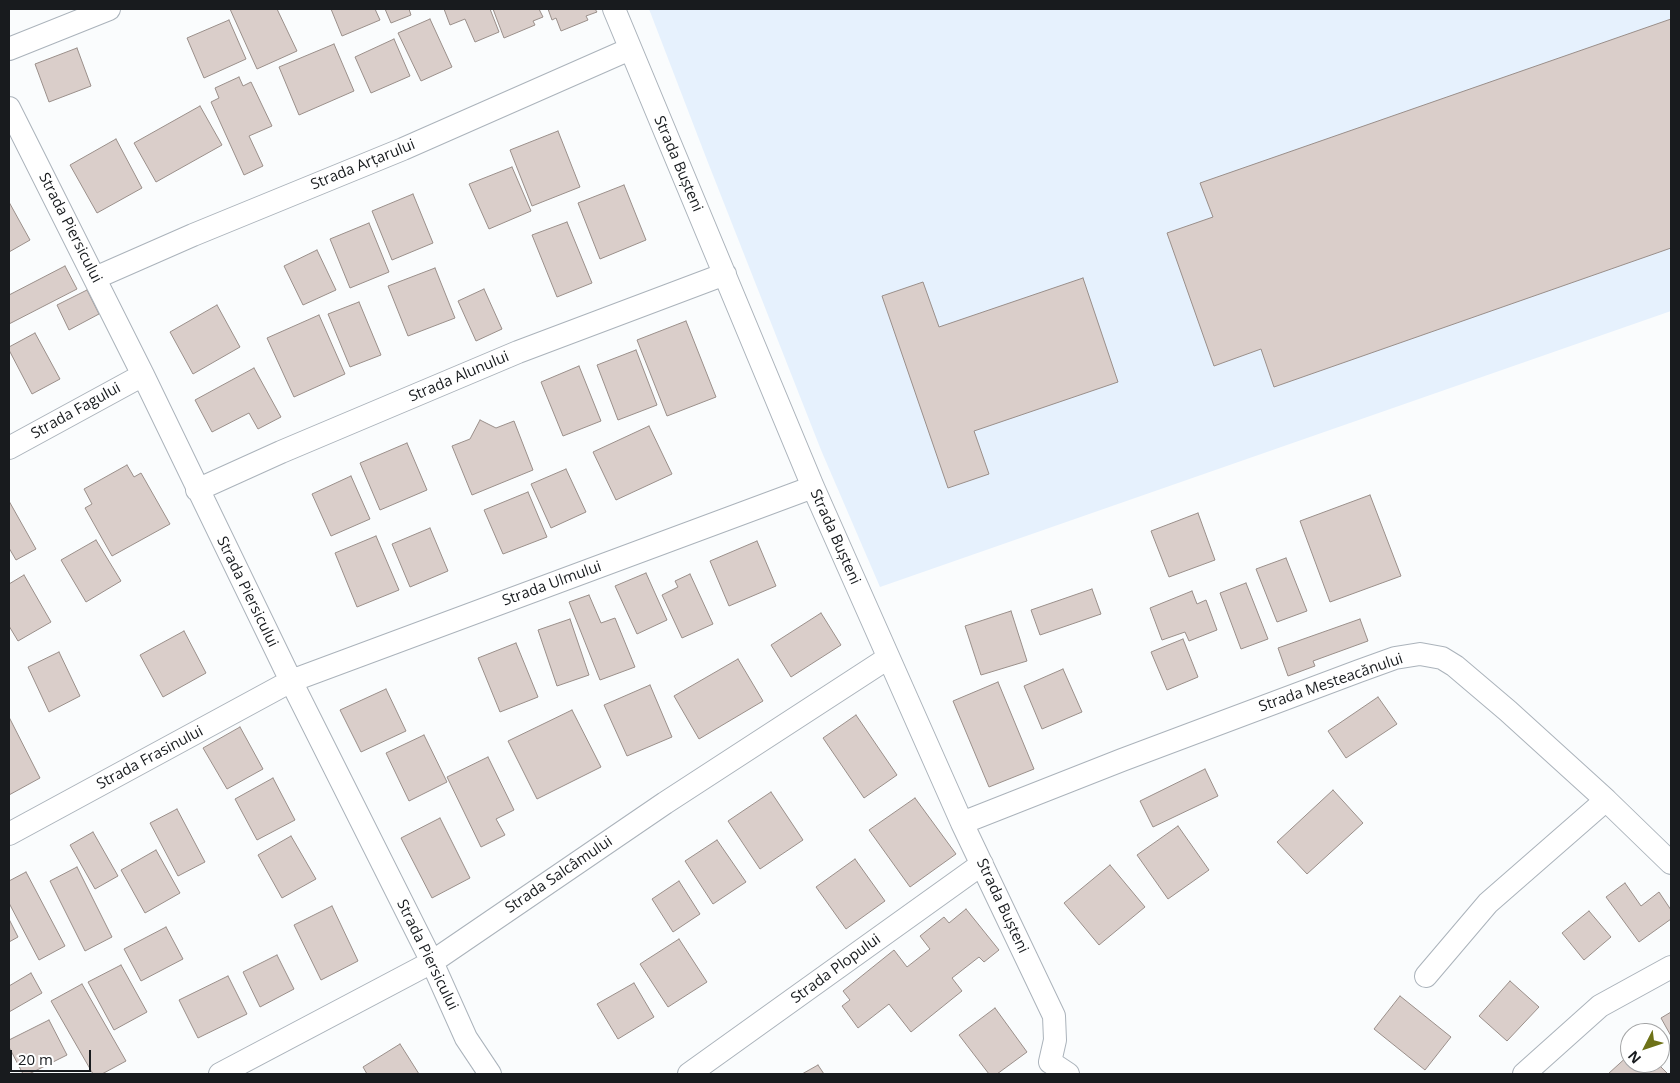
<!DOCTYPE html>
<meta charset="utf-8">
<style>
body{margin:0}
#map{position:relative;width:1680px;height:1083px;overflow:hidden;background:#fafcfd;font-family:"Open Sans",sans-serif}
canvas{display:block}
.frame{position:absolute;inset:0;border:10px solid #181b1e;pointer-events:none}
.north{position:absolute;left:1620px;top:1023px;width:50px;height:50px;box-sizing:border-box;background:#fff;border:1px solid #a3a4a5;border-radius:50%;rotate:229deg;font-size:14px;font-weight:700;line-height:20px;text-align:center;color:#181b1e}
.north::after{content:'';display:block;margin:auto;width:18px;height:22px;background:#6e7218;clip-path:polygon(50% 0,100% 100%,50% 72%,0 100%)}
.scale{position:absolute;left:10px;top:1050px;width:81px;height:22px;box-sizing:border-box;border:2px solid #181b1e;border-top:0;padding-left:6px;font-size:15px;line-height:18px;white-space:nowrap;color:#181b1e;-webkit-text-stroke:4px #fff;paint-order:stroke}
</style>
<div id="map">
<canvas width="1680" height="1083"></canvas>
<div class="frame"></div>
<div class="north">N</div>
<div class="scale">20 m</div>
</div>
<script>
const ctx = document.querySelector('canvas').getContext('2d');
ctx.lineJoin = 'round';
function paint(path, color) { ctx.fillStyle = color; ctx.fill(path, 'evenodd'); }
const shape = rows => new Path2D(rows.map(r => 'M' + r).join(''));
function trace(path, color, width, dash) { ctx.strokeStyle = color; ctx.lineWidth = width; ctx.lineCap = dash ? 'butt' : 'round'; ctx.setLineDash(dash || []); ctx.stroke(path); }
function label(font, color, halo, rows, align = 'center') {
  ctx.font = font + ' "Open Sans",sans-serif'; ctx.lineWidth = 4; ctx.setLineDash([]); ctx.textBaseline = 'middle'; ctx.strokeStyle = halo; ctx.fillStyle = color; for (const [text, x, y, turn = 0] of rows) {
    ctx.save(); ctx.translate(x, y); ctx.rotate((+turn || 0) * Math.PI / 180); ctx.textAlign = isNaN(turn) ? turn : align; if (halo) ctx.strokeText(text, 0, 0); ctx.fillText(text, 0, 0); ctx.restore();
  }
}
const built = shape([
 [649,9,1671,9,1671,311,880,587,821,450,707,160]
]);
const building = shape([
 [230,9,277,9,297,51,257,69,230,9],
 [331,9,375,9,380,20,342,36,331,9],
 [385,9,409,9,411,15,391,23,385,9],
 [444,9,490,9,499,32,475,42,465,19,450,25,444,9],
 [493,9,539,9,543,17,533,21,535,25,504,38,493,9],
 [548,9,595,9,597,12,586,16,588,20,561,31,556,18,552,20,548,9],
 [430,19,452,67,421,81,398,33,430,19],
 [1671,19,1671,248,1274,387,1261,349,1214,366,1167,233,1213,217,1200,183,1671,19],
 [229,20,246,59,204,78,187,38,229,20],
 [394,39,410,76,371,93,355,57,394,39],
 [334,44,354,91,299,115,279,67,334,44],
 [77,48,91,86,49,102,35,64,77,48],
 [239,77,243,86,251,82,272,126,249,136,263,166,244,175,211,102,219,98,215,88,239,77],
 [200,106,222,145,156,182,134,143,200,106],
 [558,131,580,187,532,206,510,150,558,131],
 [116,139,142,188,97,213,70,165,116,139],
 [512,167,531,211,489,229,469,184,512,167],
 [624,185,646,240,600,259,578,203,624,185],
 [413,194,433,243,392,260,372,211,413,194],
 [9,202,30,240,9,252,9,202],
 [567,222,592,283,557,297,532,235,567,222],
 [369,223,389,272,350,288,330,239,369,223],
 [317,250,336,290,303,305,284,266,317,250],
 [65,266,77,289,9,324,9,295,65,266],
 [435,268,455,318,408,336,388,286,435,268],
 [1083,278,1118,382,974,431,989,474,948,488,882,296,923,282,939,327,1083,278],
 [484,289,502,329,476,341,458,301,484,289],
 [87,290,99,314,69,330,57,305,87,290],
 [359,302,381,355,350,367,328,314,359,302],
 [217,305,240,347,193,374,170,332,217,305],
 [319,315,345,374,294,397,267,338,319,315],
 [686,321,716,397,667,416,637,340,686,321],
 [35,333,60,379,32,394,9,350,9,347,35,333],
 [636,350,657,405,618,420,597,365,636,350],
 [579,366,601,421,563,436,541,382,579,366],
 [254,368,281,417,258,429,249,413,212,432,195,400,254,368],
 [480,420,496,428,514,421,533,470,472,495,452,446,470,439,480,420],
 [649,426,672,474,616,500,593,452,649,426],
 [407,443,427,490,380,510,360,463,407,443],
 [127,465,134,477,141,473,170,524,112,556,85,508,92,504,84,489,127,465],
 [566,469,586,512,551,528,531,484,566,469],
 [351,476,370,519,331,536,312,494,351,476],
 [528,492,547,537,503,554,484,510,528,492],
 [1370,495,1401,576,1330,602,1300,521,1370,495],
 [9,501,36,549,16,560,9,548,9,501],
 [1198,513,1215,560,1169,577,1151,531,1198,513],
 [430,528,448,571,410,587,392,544,430,528],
 [376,536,399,590,357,607,335,553,376,536],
 [96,540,121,581,86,602,61,560,96,540],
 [757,541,776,586,729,606,710,561,757,541],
 [1286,558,1307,611,1277,622,1256,569,1286,558],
 [646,573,667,620,637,634,615,586,646,573],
 [690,574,713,624,682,638,662,595,678,587,675,581,690,574],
 [24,575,51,622,18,641,9,626,9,584,24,575],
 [1246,583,1268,639,1241,649,1220,593,1246,583],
 [1092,589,1101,614,1040,635,1031,610,1092,589],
 [1192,591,1197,604,1206,600,1217,630,1189,641,1185,632,1162,640,1150,608,1192,591],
 [589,595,601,623,615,618,635,667,600,680,569,602,589,595],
 [1011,611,1027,661,981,675,965,626,1011,611],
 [821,613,841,645,791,677,771,645,821,613],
 [570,619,589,675,557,686,538,630,570,619],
 [1360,619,1368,641,1313,661,1315,666,1288,676,1278,648,1360,619],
 [184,631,206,673,163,697,140,655,184,631],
 [1183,639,1198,677,1167,690,1151,652,1183,639],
 [516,643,538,697,500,712,478,658,516,643],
 [59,652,80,696,49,712,28,667,59,652],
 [738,659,763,701,699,739,674,696,738,659],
 [1063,669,1082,712,1042,729,1024,686,1063,669],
 [998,682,1034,769,989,787,953,701,998,682],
 [650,685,672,737,627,756,604,705,650,685],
 [386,689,406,731,361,752,340,710,386,689],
 [1378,697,1397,724,1346,758,1328,731,1378,697],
 [572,710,601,767,537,799,508,741,572,710],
 [856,715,897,775,864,798,823,738,856,715],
 [9,717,40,778,9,795,9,717],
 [240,727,263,769,227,789,203,748,240,727],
 [424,735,447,782,409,801,386,753,424,735],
 [488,757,514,810,496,819,505,835,481,847,447,777,488,757],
 [1205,769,1218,796,1153,827,1140,801,1205,769],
 [273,778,295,820,257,840,235,799,273,778],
 [1333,790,1363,823,1307,874,1277,842,1333,790],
 [771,792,803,840,760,869,728,821,771,792],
 [915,798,956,854,910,887,869,830,915,798],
 [177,809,205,862,178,876,150,823,177,809],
 [440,818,470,878,432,898,401,838,440,818],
 [1178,826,1209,870,1168,899,1137,855,1178,826],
 [93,832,118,876,95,889,70,845,93,832],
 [291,836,316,879,282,898,258,855,291,836],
 [717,840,746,882,713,904,685,861,717,840],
 [156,850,180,893,145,913,121,870,156,850],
 [855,859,885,901,846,929,816,887,855,859],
 [1110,865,1145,907,1099,945,1064,903,1110,865],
 [77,867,112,937,85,951,50,881,77,867],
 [26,872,65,946,39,960,9,903,9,881,26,872],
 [679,881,700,914,673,932,652,899,679,881],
 [1625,883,1641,906,1659,892,1671,910,1671,919,1639,942,1606,897,1625,883],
 [332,906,358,961,321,980,294,925,332,906],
 [966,909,999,950,984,962,979,957,952,978,962,991,911,1032,889,1004,858,1028,842,1006,850,1000,843,991,894,950,907,967,930,949,920,936,944,917,949,923,966,909],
 [1589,911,1611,937,1584,960,1562,933,1589,911],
 [9,919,18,937,9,942,9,919],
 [166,927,183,959,141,981,124,949,166,927],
 [679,939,707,982,668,1007,640,964,679,939],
 [277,955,294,989,260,1007,243,972,277,955],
 [121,965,147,1012,114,1030,88,982,121,965],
 [31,973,42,993,9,1012,9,986,31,973],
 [228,976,247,1014,198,1038,179,1000,228,976],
 [1510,981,1539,1007,1507,1041,1479,1016,1510,981],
 [634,983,654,1017,618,1039,597,1004,634,983],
 [82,984,126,1061,102,1074,93,1074,51,1001,82,984],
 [1400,996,1451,1037,1425,1070,1374,1029,1400,996],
 [995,1008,1027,1052,997,1074,989,1074,959,1035,995,1008],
 [1671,1012,1671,1036,1661,1018,1671,1012],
 [49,1020,67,1055,29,1074,23,1074,9,1047,9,1040,49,1020],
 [400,1044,419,1074,367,1074,363,1067,400,1044],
 [1630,1054,1630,1063,1657,1063,1668,1074,1608,1074,1630,1054],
 [818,1065,824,1074,802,1074,818,1065]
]);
const minor = shape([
 [614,9,813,487,962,823,1054,1016,1055,1040,1050,1062],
 [9,49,109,9],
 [9,108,143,375,291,681,432,962,466,1038,490,1074],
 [95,278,193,235,403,149,630,49],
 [9,448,143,375],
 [197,490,281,452,518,352,725,274],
 [962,823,1122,760,1359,671,1395,658,1420,654,1442,658,1455,666,1508,711,1606,800,1671,863],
 [9,834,291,681,813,487],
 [1426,976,1488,903,1606,800],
 [1050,1062,1068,1074],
 [220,1074,432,962,665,803,888,658],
 [689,1074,982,864],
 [1524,1074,1600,1006,1671,967]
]);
const streetNames = [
 ["Strada Bușteni",678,164,67],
 ["Strada Arțarului",363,165,-22],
 ["Strada Piersicului",70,228,63],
 ["Strada Alunului",459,377,-23],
 ["Strada Fagului",76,411,-29],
 ["Strada Bușteni",835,537,66],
 ["Strada Ulmului",552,584,-20],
 ["Strada Piersicului",247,592,64],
 ["Strada Mesteacănului",1331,683,-19],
 ["Strada Frasinului",150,758,-28],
 ["Strada Salcâmului",559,875,-34],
 ["Strada Bușteni",1002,906,65],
 ["Strada Piersicului",427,955,64],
 ["Strada Plopului",836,969,-36]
];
paint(built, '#e6f1fd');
paint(building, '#daceca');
trace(building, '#9a8f8a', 1);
trace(minor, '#abb3bb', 24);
trace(minor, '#fff', 22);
label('15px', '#181b1e', '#fff', streetNames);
</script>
